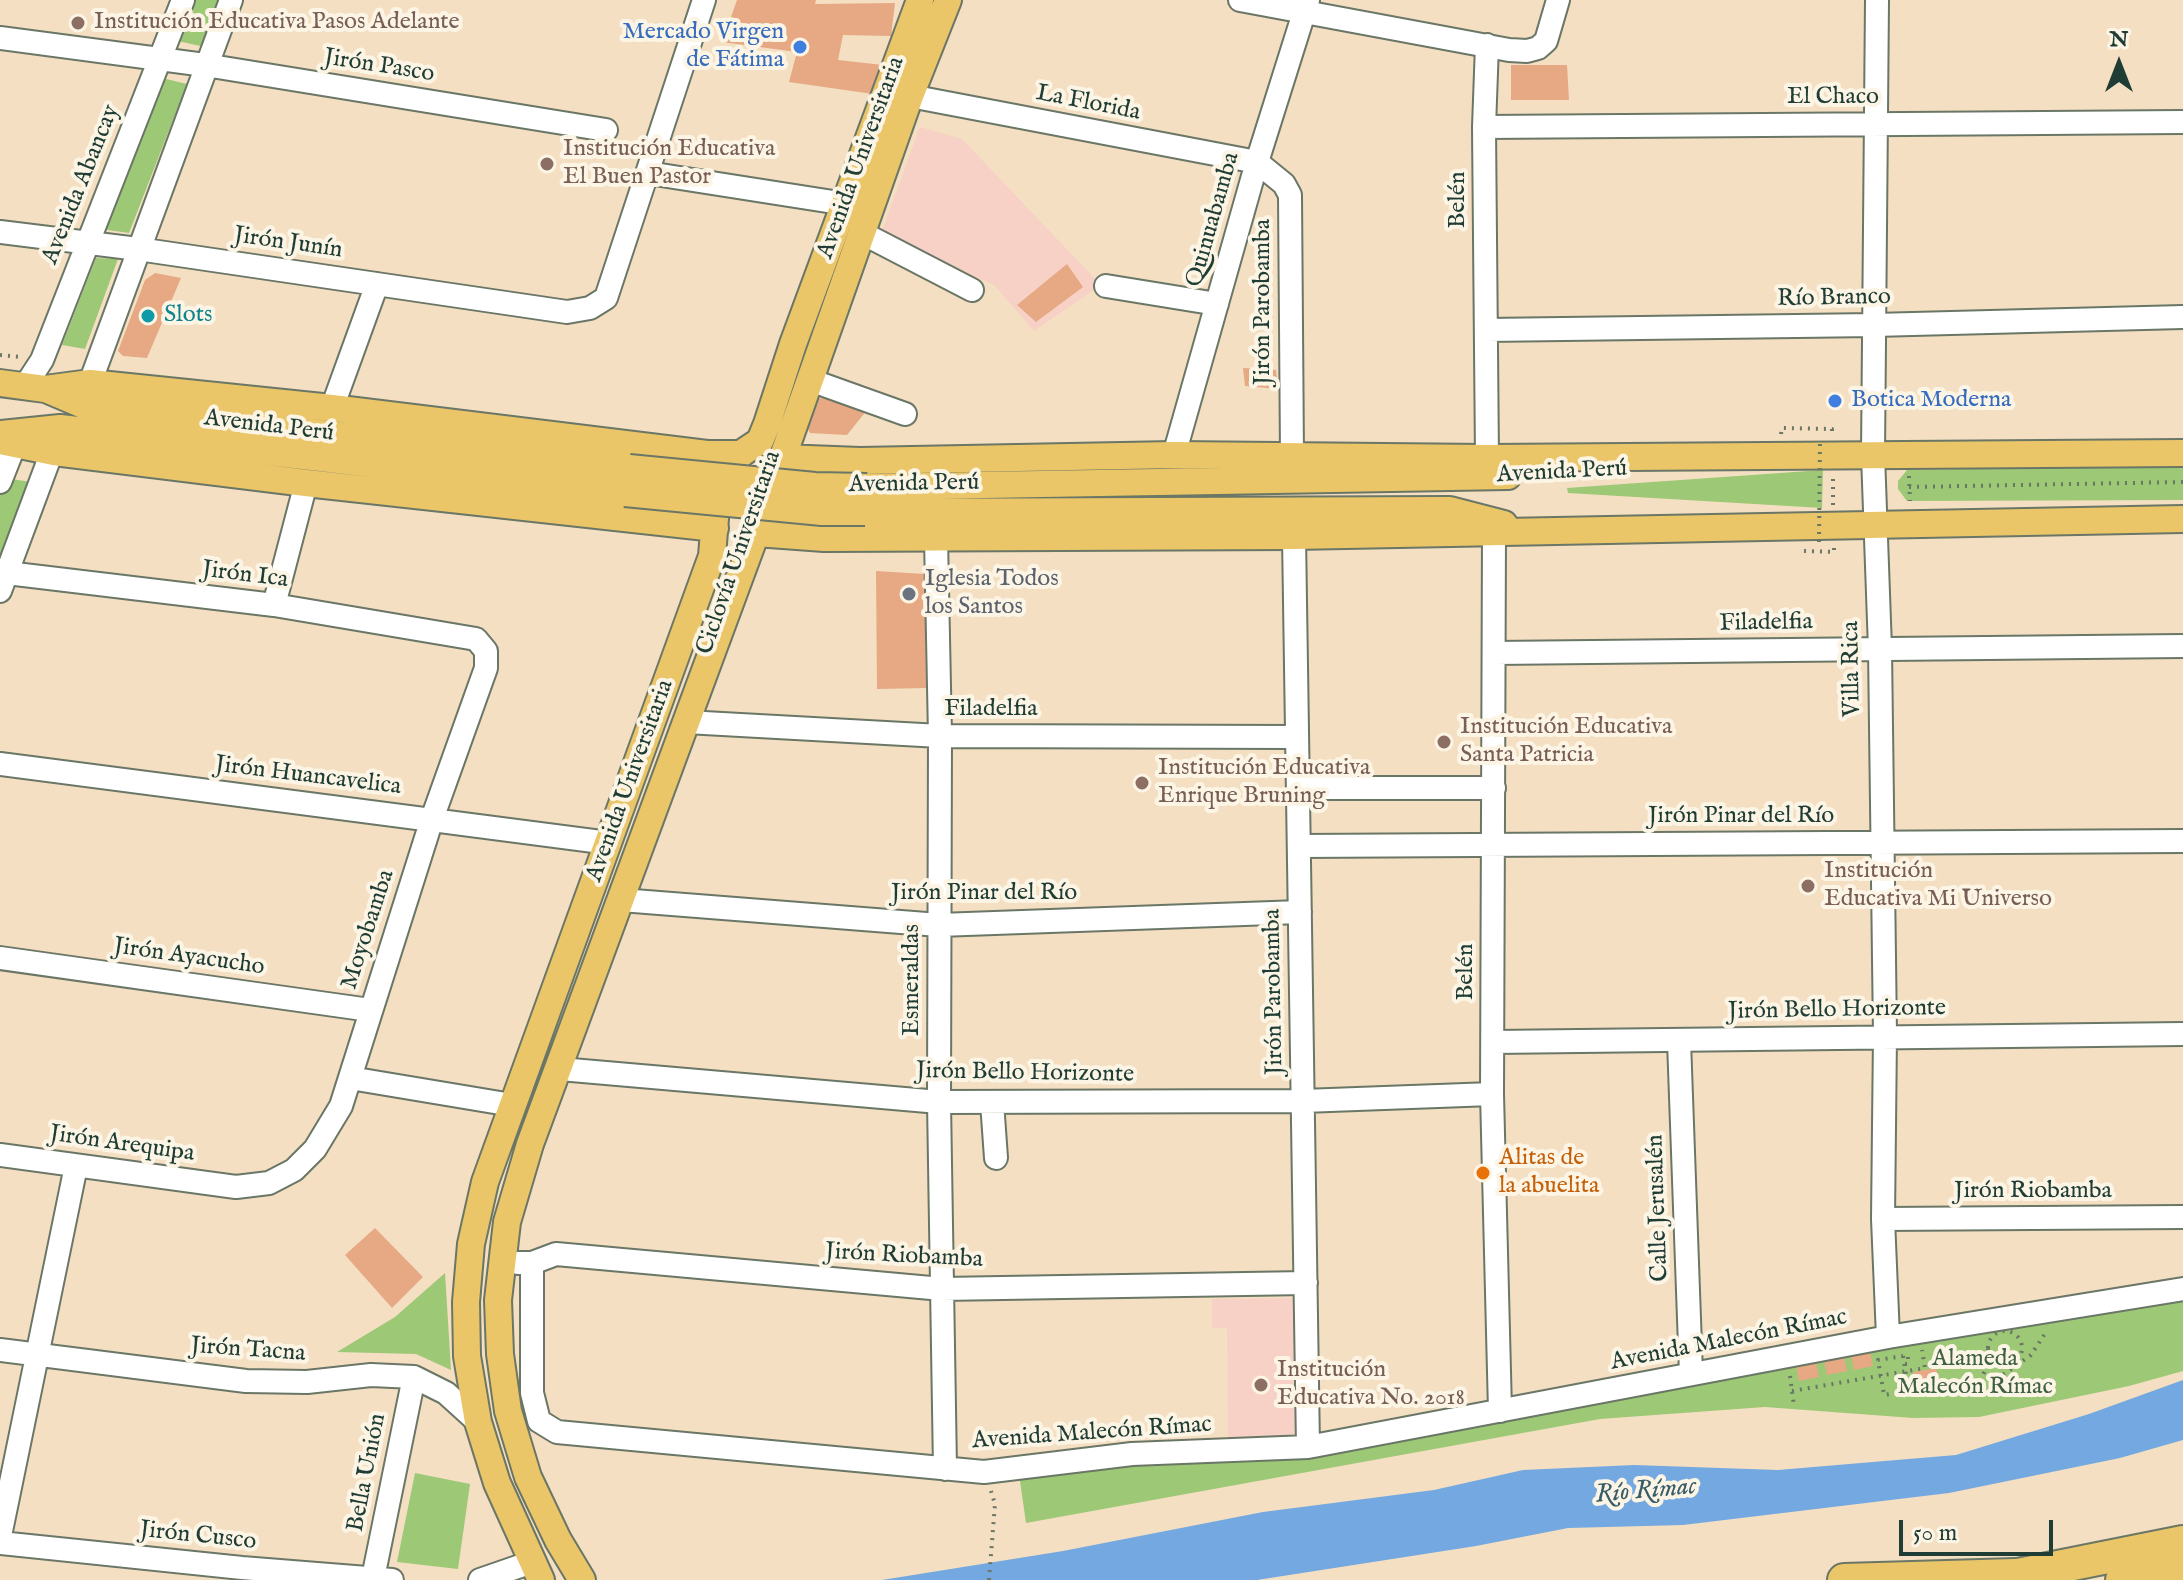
<!DOCTYPE html>
<meta charset="utf-8">
<style>
body{margin:0}
#map{position:relative;width:2183px;height:1580px;overflow:hidden;background:#f4dfc2;font-family:"IM FELL English",serif}
canvas{display:block}
.north{position:absolute;left:2079px;top:24px;width:80px;height:80px;-webkit-text-stroke:6px #fcf5e5;paint-order:stroke;rotate:0deg;font-size:22px;font-weight:700;line-height:32px;text-align:center;color:#1f3d34}
.north::after{content:'';display:block;margin:auto;width:28px;height:36px;background:#1f3d34;clip-path:polygon(50% 0,100% 100%,50% 72%,0 100%)}
.scale{position:absolute;left:1899px;top:1520px;width:154px;height:36px;box-sizing:border-box;border:4px solid #1f3d34;border-top:0;padding-left:10px;font-size:24px;line-height:28px;white-space:nowrap;color:#1f3d34;-webkit-text-stroke:6px #fcf5e5;paint-order:stroke}
</style>
<div id="map">
<canvas width="2183" height="1580"></canvas>
<div class="north">N</div>
<div class="scale">50 m</div>
</div>
<script>
const ctx = document.querySelector('canvas').getContext('2d');
ctx.lineJoin = 'round';
function paint(path, color) { ctx.fillStyle = color; ctx.fill(path, 'evenodd'); }
const shape = rows => new Path2D(rows.map(r => 'M' + r).join(''));
function trace(path, color, width, dash) { ctx.strokeStyle = color; ctx.lineWidth = width; ctx.lineCap = dash ? 'butt' : 'round'; ctx.setLineDash(dash || []); ctx.stroke(path); }
function label(font, color, halo, rows, align = 'center') {
  ctx.font = font + ' "IM FELL English",serif'; ctx.lineWidth = 8; ctx.setLineDash([]); ctx.textBaseline = 'middle'; ctx.strokeStyle = halo; ctx.fillStyle = color; for (const [text, x, y, turn = 0] of rows) {
    ctx.save(); ctx.translate(x, y); ctx.rotate((+turn || 0) * Math.PI / 180); ctx.textAlign = isNaN(turn) ? turn : align; if (halo) ctx.strokeText(text, 0, 0); ctx.fillText(text, 0, 0); ctx.restore();
  }
}
const built = shape([
 [920,127,962,139,1101,285,1034,331,994,285,880,236],
 [1294,1298,1295,1442,1228,1442,1227,1328,1212,1328,1212,1299]
]);
const green = shape([
 [189,0,221,0,205,47,173,40],
 [162,78,187,84,129,233,101,229],
 [96,258,118,259,85,349,62,345],
 [2183,465,2183,500,1907,501,1898,489,1898,481,1907,470],
 [1823,470,1822,508,1568,493,1567,488],
 [5,478,31,482,0,562,0,492],
 [445,1273,451,1370,416,1354,337,1352,395,1317],
 [2183,1296,2183,1371,2129,1386,1979,1417,1913,1418,1765,1407,1600,1419,1026,1523,1019,1474,1151,1459,1729,1374],
 [415,1473,470,1484,458,1569,397,1562]
]);
const water = shape([
 [2183,1380,2183,1440,2120,1458,1949,1493,1683,1525,1568,1528,1476,1546,1257,1580,882,1580,1063,1551,1263,1512,1434,1490,1523,1470,1634,1465,1778,1470,1956,1455,2089,1414]
]);
const building = shape([
 [737,0,816,0,815,4,895,3,891,36,843,35,838,60,883,65,873,94,789,82,797,52,722,42],
 [1511,65,1567,65,1569,100,1511,100],
 [1067,264,1083,287,1036,322,1017,305],
 [155,273,181,278,147,358,123,356,118,351,145,280],
 [1243,368,1276,370,1278,389,1245,386],
 [823,398,867,410,847,435,810,433,806,425,817,399],
 [876,571,925,574,926,688,877,689],
 [375,1228,423,1277,392,1308,345,1255],
 [1870,1351,1873,1366,1854,1370,1851,1355],
 [1844,1357,1847,1371,1827,1375,1824,1360],
 [1816,1362,1819,1377,1799,1381,1796,1366],
 [1936,1368,1939,1379,1915,1384,1913,1372]
]);
const path = shape([
 [0,355,21,357],
 [1781,434,1782,428,1832,429,1832,436],
 [1909,476,1910,501],
 [1833,479,1833,506],
 [1909,487,2183,482],
 [1804,551,1834,552,1834,547],
 '1988 1348a17 17 0 1 1 34 0a17 17 0 1 1-34 0Z',
 [1903,1356,1909,1391,1884,1395,1878,1360,1903,1356],
 [1905,1364,1908,1364,1908,1354],
 [1790,1376,1794,1406],
 [1980,1381,1991,1358],
 [1792,1391,1925,1368,1922,1350],
 [1909,1391,1980,1382,2004,1374,2031,1355,2046,1332],
 [989,1580,995,1504,991,1491]
]);
const minor = shape([
 [1240,0,1509,50,1527,51,1538,48,1546,41,1558,0],
 [1877,0,1873,455,1880,649,1885,1035,1883,1219,1888,1337],
 [0,38,205,65,606,130],
 [1487,45,1484,127,1487,458],
 [910,96,1257,162,1284,184,1290,195,1292,457],
 [1484,127,2183,122],
 [648,173,846,204],
 [0,232,138,249,567,312,590,308,606,298,704,0],
 [862,233,972,290],
 [1106,286,1217,304],
 [1486,330,1874,325,2183,317],
 [810,380,905,414],
 [90,383,231,0],
 [25,386,42,360,183,0],
 [332,408,377,284],
 [1174,455,1257,162,1308,0],
 [0,482,15,444],
 [1494,534,1492,1094,1500,1411],
 [1294,536,1308,1447],
 [936,538,940,736,939,1102,945,1469],
 [0,591,57,438],
 [274,605,306,483],
 [1494,653,2183,646],
 [686,722,940,736,1297,737],
 [0,764,609,843],
 [1298,788,1494,788],
 [1299,846,2183,841],
 [621,900,939,925,1300,912],
 [0,958,370,1010],
 [1679,1041,1691,1374],
 [1493,1042,2183,1034],
 [560,1069,939,1102,1303,1101,1492,1094],
 [350,1078,512,1105],
 [992,1102,996,1158],
 [0,1155,236,1187,269,1183,294,1170,315,1149,341,1106,432,819,486,668,486,651,476,639,274,605,7,573],
 [1883,1219,2183,1217],
 [518,1263,532,1263,556,1254,942,1289,1306,1283],
 [532,1263,532,1393,539,1421,557,1432,984,1472,1132,1454,1308,1447,1888,1337,2183,1289],
 [0,1350,246,1381,307,1382,371,1375,414,1377,446,1393,478,1422],
 [0,1536,76,1166],
 [0,1543,242,1568,392,1580],
 [373,1578,414,1377],
 [480,1580,532,1562]
]);
const major = shape([
 [0,383,45,389,90,383,332,408,707,454,741,454],
 [48,390,88,407,629,468],
 [0,434,60,428,625,493],
 [0,441,54,452,306,483,715,528],
 [782,458,860,461,1174,455,1487,458,2183,453],
 [867,487,1508,476],
 [865,512,1450,510,1504,524],
 [756,533,824,538,1294,536,2183,519],
 [541,1580,497,1483,478,1422,467,1356,466,1302,471,1244,485,1182,712,556,716,506,721,486,736,457,760,441,767,424,793,344,920,0],
 [582,1580,558,1540,528,1477,508,1411,500,1354,498,1300,507,1222,530,1144,756,533,910,96,948,0]
]);
const highway = shape([
 [1844,1580,2015,1575],
 [1993,1580,2183,1542],
 [2122,1580,2183,1569]
]);
const pathBridge = shape([
 [1819,542,1820,439]
]);
const majorBridge = shape([
 [629,468,815,486,867,487],
 [625,493,822,512,865,512]
]);
const markers = [
 [78,23,8,"#8d6e63"],
 [800,47,8,"#3f7fe0"],
 [547,164,8,"#8d6e63"],
 [148,316,8,"#0f9aa8"],
 [1835,401,8,"#3f7fe0"],
 [909,594,8,"#6b7280"],
 [1444,742,8,"#8d6e63"],
 [1142,783,8,"#8d6e63"],
 [1808,886,8,"#8d6e63"],
 [1483,1173,8,"#e8710a"],
 [1261,1385,8,"#8d6e63"]
];
const educationNames = [
 ["Institución Educativa Pasos Adelante",94,23],
 ["Institución Educativa",563,150],
 ["El Buen Pastor",563,178],
 ["Institución Educativa",1460,728],
 ["Santa Patricia",1460,756],
 ["Institución Educativa",1158,769],
 ["Enrique Bruning",1158,797],
 ["Institución",1824,872],
 ["Educativa Mi Universo",1824,900],
 ["Institución",1277,1371],
 ["Educativa No. 2018",1277,1399]
];
const shopNames = [
 ["Mercado Virgen",784,33],
 ["de Fátima",784,61],
 ["Botica Moderna",1851,401,"left"]
];
const streetNames = [
 ["Jirón Pasco",379,67,9],
 ["El Chaco",1833,98],
 ["La Florida",1088,104,11],
 ["Avenida Universitaria",862,158,-70],
 ["Avenida Abancay",82,185,-68],
 ["Belén",1459,200,-90],
 ["Quinuabamba",1214,220,-74],
 ["Jirón Junín",288,244,8],
 ["Río Branco",1834,299,-1],
 ["Jirón Parobamba",1264,302,-90],
 ["Avenida Perú",269,427,7],
 ["Avenida Perú",1562,473,-3],
 ["Avenida Perú",914,485,-1],
 ["Ciclovía Universitaria",740,553,-71],
 ["Jirón Ica",245,576,7],
 ["Filadelfia",1766,624,-1],
 ["Villa Rica",1853,669,-91],
 ["Filadelfia",991,710],
 ["Jirón Huancavelica",308,777,7],
 ["Avenida Universitaria",631,781,-70],
 ["Jirón Pinar del Río",1741,817],
 ["Jirón Pinar del Río",984,894],
 ["Moyobamba",369,930,-72],
 ["Jirón Ayacucho",189,958,8],
 ["Belén",1467,972,-90],
 ["Esmeraldas",913,980,-90],
 ["Jirón Parobamba",1275,992,-91],
 ["Jirón Bello Horizonte",1837,1011,-1],
 ["Jirón Bello Horizonte",1025,1074,1],
 ["Jirón Arequipa",122,1145,8],
 ["Jirón Riobamba",2033,1192],
 ["Calle Jerusalén",1659,1208,-92],
 ["Jirón Riobamba",904,1257,3],
 ["Avenida Malecón Rímac",1729,1341,-11],
 ["Jirón Tacna",248,1351,4],
 ["Avenida Malecón Rímac",1092,1434,-4],
 ["Bella Unión",368,1473,-79],
 ["Jirón Cusco",198,1537,6]
];
const cultureNames = [
 ["Slots",164,316]
];
const worshipNames = [
 ["Iglesia Todos",925,580],
 ["los Santos",925,608]
];
const foodNames = [
 ["Alitas de",1499,1159],
 ["la abuelita",1499,1187]
];
const parkNames = [
 ["Alameda",1975,1360],
 ["Malecón Rímac",1975,1388]
];
const waterNames = [
 ["Río Rímac",1646,1492,-5]
];
paint(built, '#f7d1c6');
paint(green, '#9dc976');
paint(water, '#74a8e1');
paint(building, '#e6a984');
trace(minor, '#6a7666', 26);
trace(major, '#6a7666', 30);
trace(highway, '#6a7666', 36);
trace(path, '#6a7666', 4, [2, 6]);
trace(minor, '#fff', 22);
trace(major, '#ebc669', 26);
trace(highway, '#ebc669', 32);
trace(majorBridge, '#6a7666', 30, []);
trace(pathBridge, '#6a7666', 4, [2, 6]);
trace(majorBridge, '#ebc669', 26);
for (const [x, y, r, color] of markers) { const dot = new Path2D(); dot.arc(x, y, r, 0, 2 * Math.PI); ctx.fillStyle = color; ctx.fill(dot); trace(dot, '#fcf5e5', 3); }
label('24px', '#785e54', '#fcf5e5', educationNames, 'left');
label('24px', '#366cbe', '#fcf5e5', shopNames, 'right');
label('24px', '#1f3d34', '#fcf5e5', streetNames);
label('24px', '#0d838f', '#fcf5e5', cultureNames, 'left');
label('24px', '#5b616d', '#fcf5e5', worshipNames, 'left');
label('24px', '#c56008', '#fcf5e5', foodNames, 'left');
label('24px', '#3e6044', '#fcf5e5', parkNames);
label('italic 26px', '#395d68', '#fcf5e5', waterNames);
</script>
